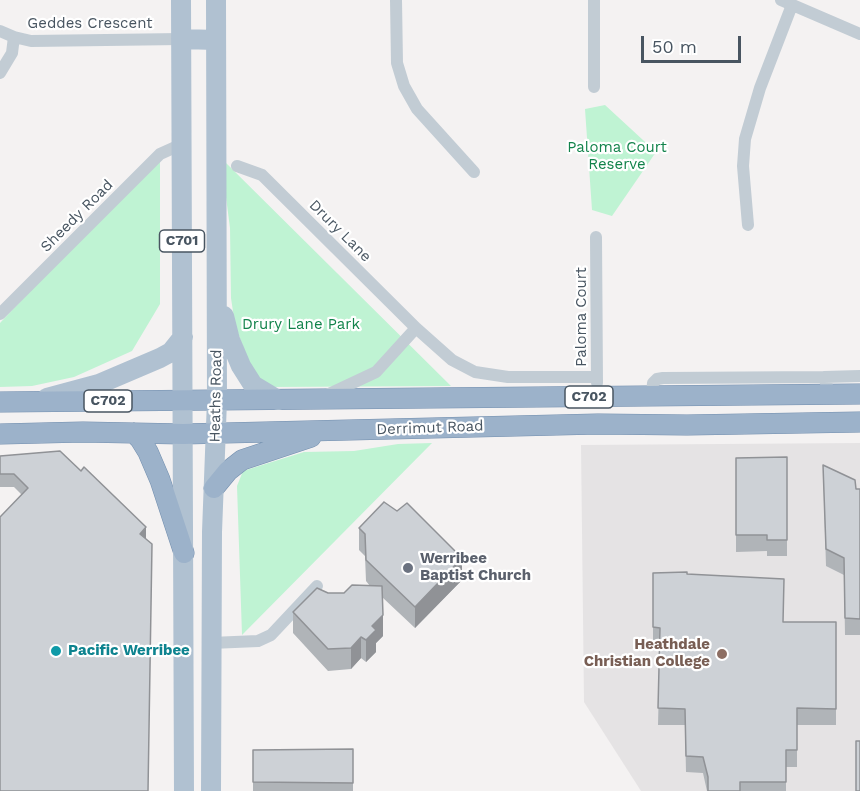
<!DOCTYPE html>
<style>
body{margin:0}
#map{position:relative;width:860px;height:791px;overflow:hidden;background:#f4f2f2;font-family:"Work Sans",sans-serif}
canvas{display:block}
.scale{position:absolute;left:641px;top:36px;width:100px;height:27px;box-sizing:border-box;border:3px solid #485561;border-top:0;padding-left:8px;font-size:18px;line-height:21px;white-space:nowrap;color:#485561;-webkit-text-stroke:4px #fff;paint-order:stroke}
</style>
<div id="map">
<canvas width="860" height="791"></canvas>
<div class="scale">50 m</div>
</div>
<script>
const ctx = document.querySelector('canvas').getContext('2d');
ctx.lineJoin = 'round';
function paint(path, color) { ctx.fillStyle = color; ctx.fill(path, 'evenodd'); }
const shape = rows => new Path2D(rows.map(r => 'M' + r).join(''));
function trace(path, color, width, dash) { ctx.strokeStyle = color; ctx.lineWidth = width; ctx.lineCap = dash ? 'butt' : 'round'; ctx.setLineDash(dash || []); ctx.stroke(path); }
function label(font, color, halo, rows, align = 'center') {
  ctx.font = font + ' "Work Sans",sans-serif'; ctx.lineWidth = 4.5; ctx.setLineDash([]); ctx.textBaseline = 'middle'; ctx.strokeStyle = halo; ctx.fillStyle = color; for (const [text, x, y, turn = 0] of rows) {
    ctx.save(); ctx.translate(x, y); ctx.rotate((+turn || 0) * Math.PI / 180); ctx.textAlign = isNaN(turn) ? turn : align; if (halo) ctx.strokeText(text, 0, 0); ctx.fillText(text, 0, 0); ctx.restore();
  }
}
const education = shape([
 [860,443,860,791,641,791,584,702,581,445]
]);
const green = shape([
 [605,105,656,152,612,216,592,210,585,109],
 [160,154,160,304,132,351,74,377,32,386,0,387,0,323],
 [224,161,451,386,268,387,254,376,235,325,231,298,230,228,224,182],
 [432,443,242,635,237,486,243,471,304,452,354,451,398,444]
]);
const minor = shape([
 [396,0,397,63,404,86,417,109,474,172],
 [781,0,860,34],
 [0,31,14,37,31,41,181,39],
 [0,73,12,53,14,37],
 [594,87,594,0],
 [237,166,262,175,416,328,452,360,475,372,508,377,597,377],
 [748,225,743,166,745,139,760,88,792,5],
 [596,237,597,383],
 [0,314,160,154,180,145],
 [824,377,860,376],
 [327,395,376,372,416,328],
 [652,396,653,383,657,379,663,378,824,377,830,395],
 [211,643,258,641,271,635,317,586]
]);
const primary = shape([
 [181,0,184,791],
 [181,39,216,40],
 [224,316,230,340,241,366,253,385,278,400],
 [47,398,99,384,160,358,171,352,183,337],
 [211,791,212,532,217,400,216,0]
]);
const trunk = shape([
 [0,402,860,394],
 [134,433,140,439,148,452,160,480,184,553],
 [0,434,83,432,183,434,598,424,687,425,860,422],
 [214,488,228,471,242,460,311,437]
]);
const wall = shape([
 [60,451,0,791,22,495,14,487,0,487,0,456],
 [787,457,787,556,767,556,767,551,736,552,736,458],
 [823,465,856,489,860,489,860,635,845,635,844,575,826,566],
 [359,528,462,580,415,628,382,597,383,636,376,643,376,652,366,662,361,658,351,669,328,671,293,633,293,612,328,593,344,593,370,586,366,581,365,556,359,550],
 [653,573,687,574,783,622,836,622,836,725,797,725,797,767,786,767,786,791,707,791,703,773,686,772,685,725,658,725,660,644,653,644],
 [353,749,353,791,253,791,253,750]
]);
const shadedWall = shape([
 [146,527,146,540,140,534],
 [462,558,462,580,415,628,415,607],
 [383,615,383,636,376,643,376,652,366,662,366,640,372,626],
 [361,637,361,658,351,669,351,648]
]);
const building = shape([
 [60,451,81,471,84,467,146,527,140,534,152,544,148,791,0,791,0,517,28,488,14,474,0,474,0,456,60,451],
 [787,457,787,540,767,540,767,535,736,535,736,458,787,457],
 [823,465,855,480,856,489,860,489,860,619,845,618,844,558,826,549,823,465],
 [384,502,397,511,407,503,462,558,415,607,366,560,365,534,359,528,384,502],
 [687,572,687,574,784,579,783,622,836,622,836,709,797,708,797,750,786,750,786,782,740,782,740,791,708,791,708,777,703,757,686,756,685,709,658,708,660,628,653,627,653,573,687,572],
 [352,585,382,586,383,615,372,626,376,630,366,640,361,637,351,648,328,649,293,612,317,588,328,593,344,593,352,585],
 [856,741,860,741,860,791,856,791,856,741],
 [353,749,353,783,253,782,253,750,353,749]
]);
const markers = [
 [408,568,6,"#6b7280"],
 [56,651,6,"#0f9aa8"],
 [722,654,6,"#8d6e63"]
];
const shields = [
 [182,241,45],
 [589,397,48],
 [108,401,48]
];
const shieldNames = [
 ["C701",182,241],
 ["C702",589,397],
 ["C702",108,401]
];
const streetNames = [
 ["Geddes Crescent",90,24],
 ["Sheedy Road",77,216,-45],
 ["Drury Lane",340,231,45],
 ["Paloma Court",582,317,-90],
 ["Heaths Road",216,396,-89],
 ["Derrimut Road",430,428,-2]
];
const parkNames = [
 ["Paloma Court",617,148],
 ["Reserve",617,165],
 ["Drury Lane Park",301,325]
];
const worshipNames = [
 ["Werribee",420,559],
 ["Baptist Church",420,576]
];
const educationNames = [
 ["Heathdale",710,645],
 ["Christian College",710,662]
];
const cultureNames = [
 ["Pacific Werribee",68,651]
];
paint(education, '#e5e3e4');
paint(green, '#bff3d3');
trace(trunk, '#728eae', 21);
trace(minor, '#c2ccd4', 12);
trace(primary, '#b0c1d1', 20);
trace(trunk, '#9cb2ca', 20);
paint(wall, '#b0b4b8');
paint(shadedWall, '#909296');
paint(building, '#cdd1d6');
trace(building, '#909296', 1.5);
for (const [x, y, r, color] of markers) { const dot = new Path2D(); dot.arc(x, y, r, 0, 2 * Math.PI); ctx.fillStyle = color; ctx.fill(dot); trace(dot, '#fff', 2); }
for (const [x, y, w] of shields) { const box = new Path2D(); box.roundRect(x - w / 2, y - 11, w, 22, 4.5); ctx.fillStyle = '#fff'; ctx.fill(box); trace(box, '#485561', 1.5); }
label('bold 14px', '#485561', null, shieldNames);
label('15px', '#485561', '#fff', streetNames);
label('15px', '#12834b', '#fff', parkNames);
label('bold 15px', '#5b616d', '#fff', worshipNames, 'left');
label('bold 15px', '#785e54', '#fff', educationNames, 'right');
label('bold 15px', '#0d838f', '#fff', cultureNames, 'left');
</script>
